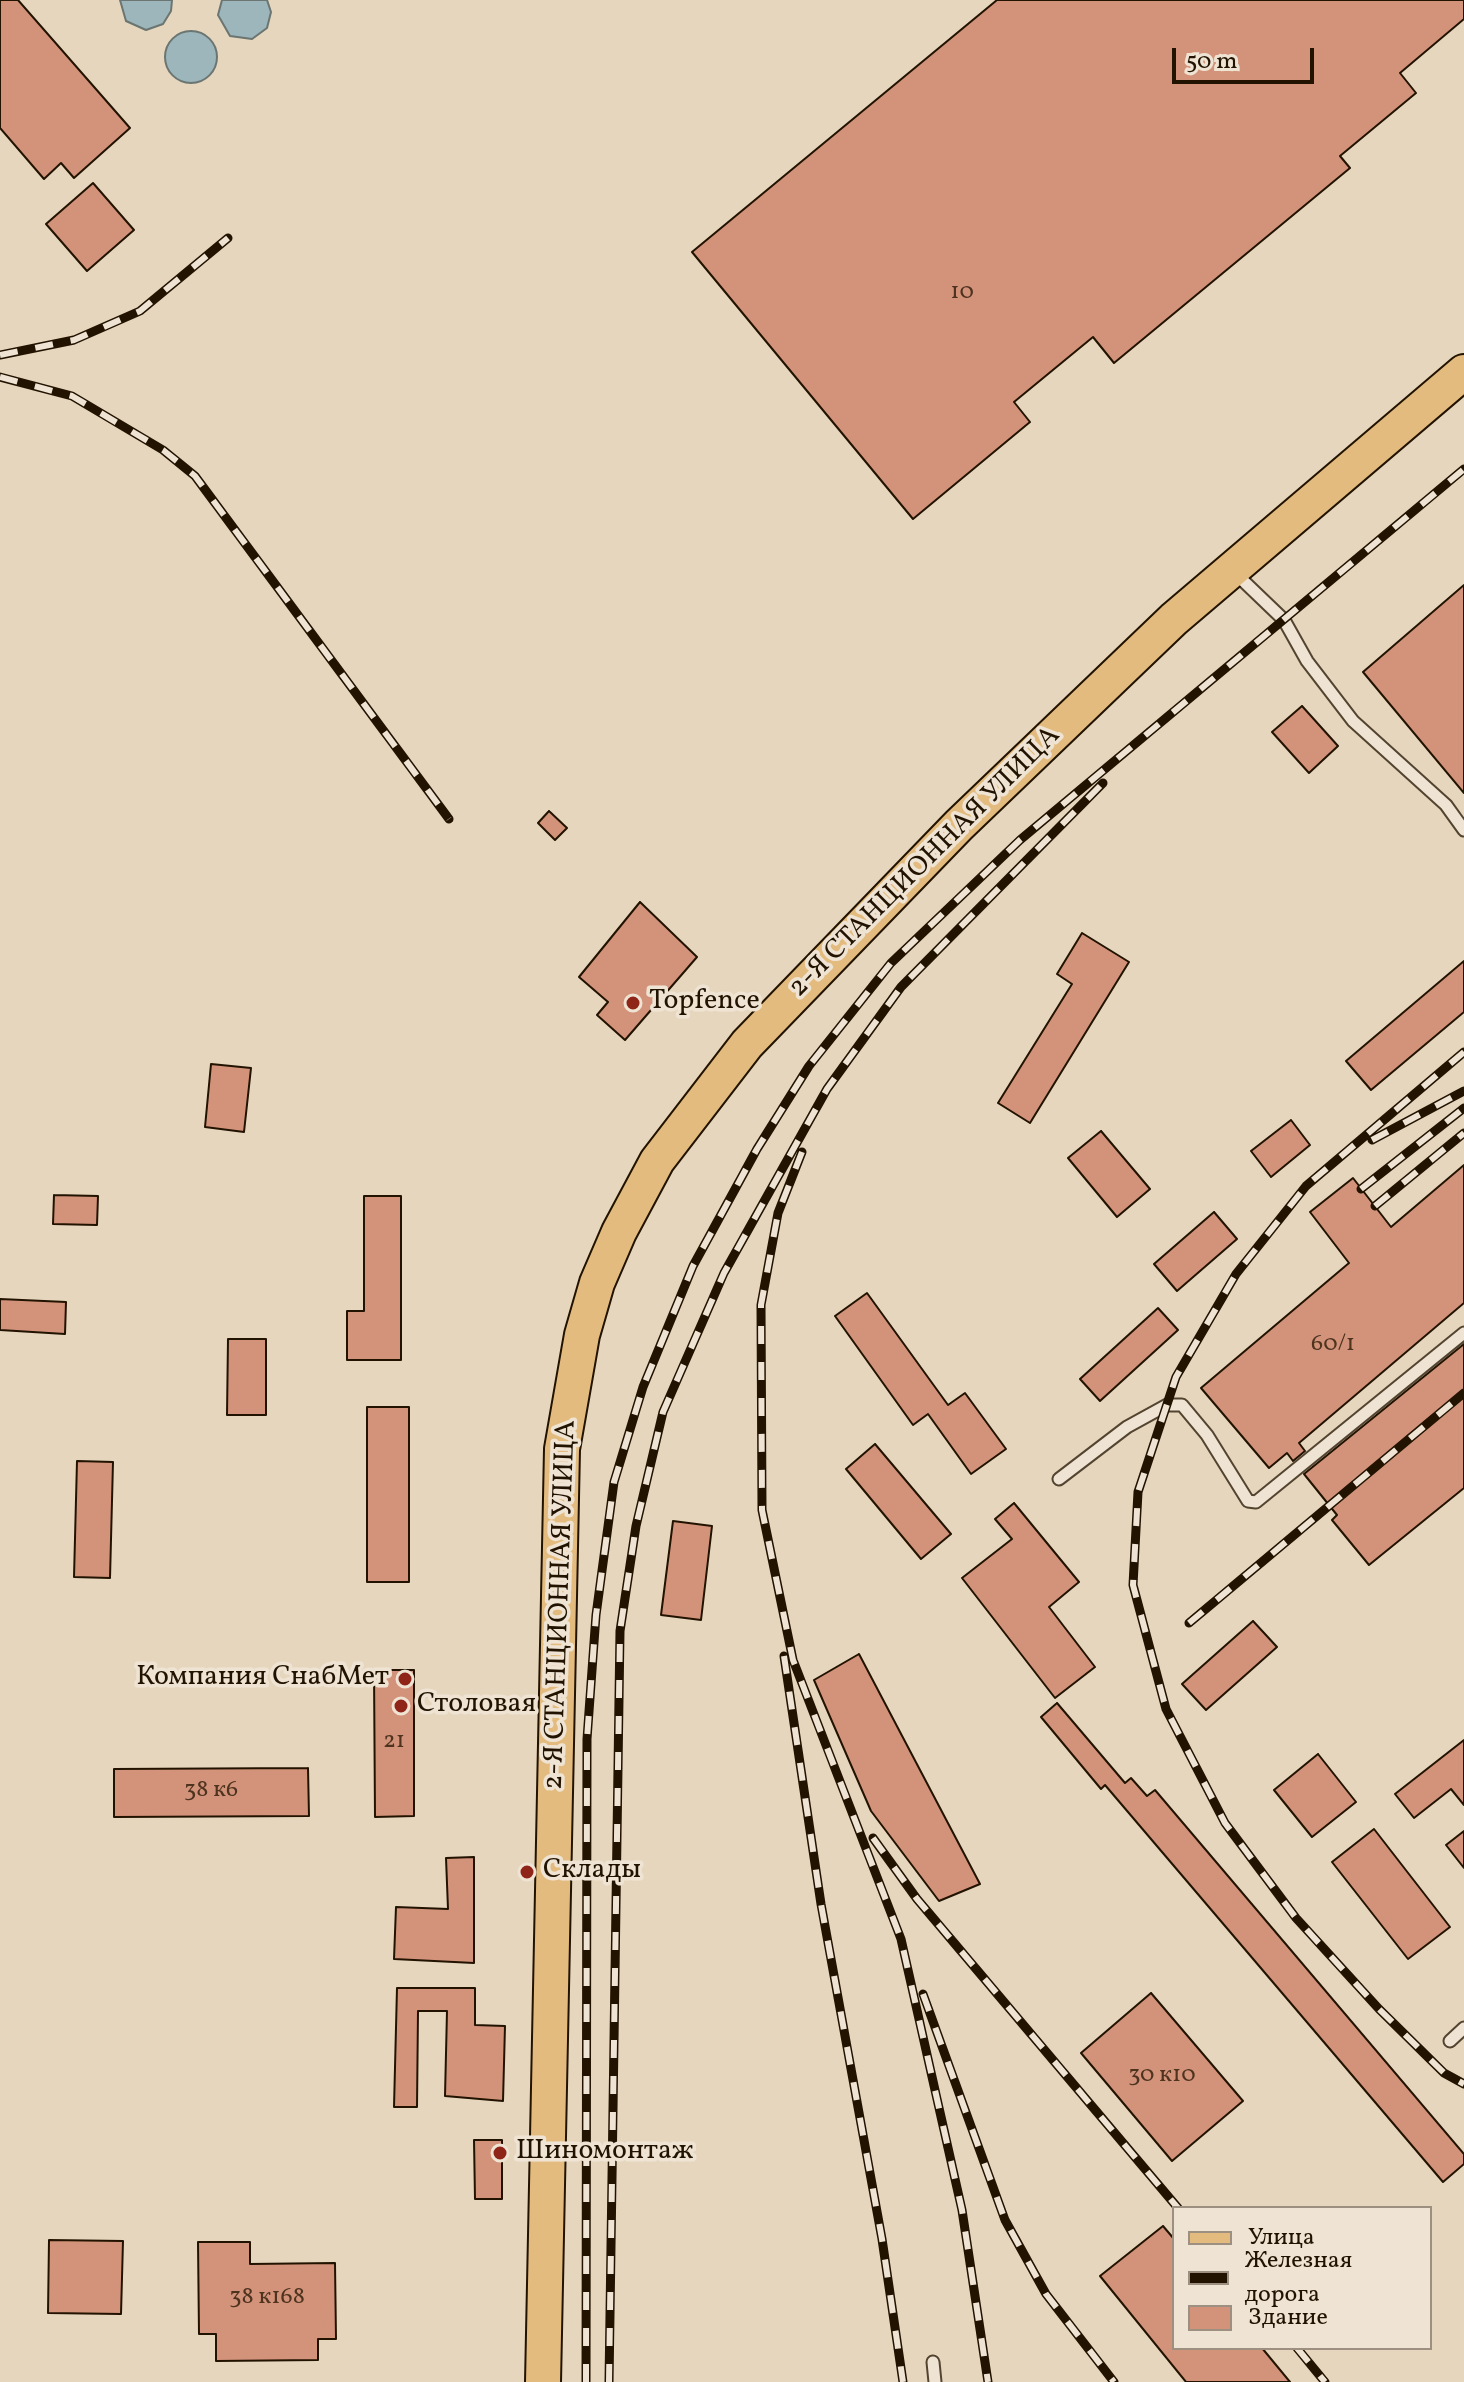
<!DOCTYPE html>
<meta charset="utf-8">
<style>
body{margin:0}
#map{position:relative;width:1464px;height:2382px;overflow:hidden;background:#e6d6bd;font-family:Vollkorn,serif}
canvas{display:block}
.legend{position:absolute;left:1172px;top:2206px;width:260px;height:144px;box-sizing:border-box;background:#efe4d4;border:2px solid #9d9080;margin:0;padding:10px 14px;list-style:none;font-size:24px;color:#221301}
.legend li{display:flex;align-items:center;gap:16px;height:40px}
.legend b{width:40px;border:2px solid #9d9080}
.scale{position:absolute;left:1172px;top:48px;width:142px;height:36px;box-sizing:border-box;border:4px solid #221301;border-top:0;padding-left:10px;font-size:24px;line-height:28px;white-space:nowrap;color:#221301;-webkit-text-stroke:6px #efe4d4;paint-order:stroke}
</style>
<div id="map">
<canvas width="1464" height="2382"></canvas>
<ul class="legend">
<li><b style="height:10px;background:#e3bb7e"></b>Улица</li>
<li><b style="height:10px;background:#221301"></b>Железная дорога</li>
<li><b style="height:22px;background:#d3937a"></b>Здание</li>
</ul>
<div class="scale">50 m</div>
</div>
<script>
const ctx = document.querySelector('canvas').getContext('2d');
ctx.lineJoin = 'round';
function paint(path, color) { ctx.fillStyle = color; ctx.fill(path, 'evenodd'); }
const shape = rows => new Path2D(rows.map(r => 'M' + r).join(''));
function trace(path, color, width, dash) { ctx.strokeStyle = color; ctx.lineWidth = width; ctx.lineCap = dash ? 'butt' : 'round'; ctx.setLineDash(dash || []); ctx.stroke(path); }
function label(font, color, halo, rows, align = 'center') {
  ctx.font = font + ' Vollkorn,serif'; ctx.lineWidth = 7; ctx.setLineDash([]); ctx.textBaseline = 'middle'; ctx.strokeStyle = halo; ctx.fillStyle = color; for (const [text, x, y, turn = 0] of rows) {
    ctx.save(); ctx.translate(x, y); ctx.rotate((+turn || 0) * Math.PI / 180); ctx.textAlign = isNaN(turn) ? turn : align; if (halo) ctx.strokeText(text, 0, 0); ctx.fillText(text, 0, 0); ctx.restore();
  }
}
const water = shape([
 [120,0,172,0,171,11,163,24,146,30,126,21,120,0],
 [222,0,267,0,271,12,267,28,252,39,230,36,218,15,222,0],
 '165 57a26 26 0 1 1 52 0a26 26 0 1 1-52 0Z'
]);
const building = shape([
 [0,0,18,0,130,128,74,178,61,163,44,179,0,128,0,0],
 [997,0,1464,0,1464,19,1400,73,1416,93,1340,156,1350,168,1114,363,1093,337,1014,402,1030,422,913,519,692,252,997,0],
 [93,183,134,230,87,271,46,224,93,183],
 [1464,585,1464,793,1363,672,1464,585],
 [1302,706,1338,746,1309,773,1272,732,1302,706],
 [549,811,567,828,555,840,538,823,549,811],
 [640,902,697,957,625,1040,597,1015,608,1002,579,977,640,902],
 [1082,933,1129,962,1030,1123,998,1103,1072,984,1057,974,1082,933],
 [1464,961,1464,1012,1371,1090,1346,1061,1464,961],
 [211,1064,251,1068,244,1132,205,1127,211,1064],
 [1291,1120,1310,1145,1271,1177,1251,1151,1291,1120],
 [1101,1131,1150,1189,1117,1217,1068,1158,1101,1131],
 [1464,1165,1464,1303,1299,1443,1305,1451,1293,1461,1287,1453,1269,1468,1201,1388,1349,1263,1310,1212,1353,1178,1391,1227,1464,1165],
 [54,1195,98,1196,97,1225,53,1224,54,1195],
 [364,1196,401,1196,401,1360,347,1360,347,1311,364,1311,364,1196],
 [1214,1212,1237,1239,1177,1291,1154,1264,1214,1212],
 [867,1293,948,1405,965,1393,1006,1449,971,1474,928,1414,913,1425,835,1316,867,1293],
 [0,1299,66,1302,65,1334,0,1330,0,1299],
 [1158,1308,1178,1330,1100,1401,1080,1379,1158,1308],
 [228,1339,266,1339,266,1415,227,1415,228,1339],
 [1464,1344,1464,1488,1369,1565,1332,1520,1337,1515,1304,1474,1464,1344],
 [367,1407,409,1407,409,1582,367,1582,367,1407],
 [875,1444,951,1534,921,1559,846,1469,875,1444],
 [77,1461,113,1462,110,1578,74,1577,77,1461],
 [1014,1503,1079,1582,1049,1607,1095,1667,1055,1698,962,1578,1012,1539,995,1519,1014,1503],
 [673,1521,712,1526,701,1620,661,1615,673,1521],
 [1253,1621,1277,1647,1206,1710,1182,1684,1253,1621],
 [859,1654,980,1884,939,1901,871,1811,814,1680,859,1654],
 [374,1670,414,1670,414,1816,375,1817,374,1670],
 [1057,1703,1125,1783,1131,1778,1147,1796,1155,1790,1464,2154,1464,2164,1443,2182,1105,1785,1101,1789,1041,1717,1057,1703],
 [1464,1740,1464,1805,1451,1789,1414,1818,1395,1794,1464,1740],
 [1318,1754,1356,1802,1312,1837,1274,1790,1318,1754],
 [308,1768,309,1816,114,1817,114,1769,308,1768],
 [1374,1829,1450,1927,1408,1959,1332,1862,1374,1829],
 [1464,1831,1464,1868,1446,1845,1464,1831],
 [474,1857,474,1963,394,1959,396,1907,448,1909,446,1858,474,1857],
 [397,1988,475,1988,475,2025,505,2026,503,2101,445,2096,447,2011,418,2011,417,2107,394,2107,397,1988],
 [1151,1993,1243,2101,1172,2161,1081,2053,1151,1993],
 [474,2140,502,2140,502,2199,475,2199,474,2140],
 [1163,2226,1174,2239,1174,2348,1262,2348,1290,2382,1186,2382,1100,2276,1163,2226],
 [49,2240,123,2241,121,2314,48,2313,49,2240],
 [198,2242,250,2242,250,2264,335,2263,336,2339,318,2339,318,2360,216,2361,216,2334,199,2334,198,2242]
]);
const lane = shape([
 [1234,572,1284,620,1307,661,1353,721,1446,805,1464,830],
 [1059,1479,1127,1427,1167,1405,1182,1405,1207,1435,1248,1501,1256,1502,1464,1333],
 [1450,2041,1464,2028],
 [933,2362,935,2382]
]);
const primary = shape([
 [543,2382,562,1449,582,1335,597,1283,619,1232,657,1161,747,1044,959,825,1174,619,1464,372]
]);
const rail = shape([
 [0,355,74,340,140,311,228,238],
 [0,377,72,396,163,450,195,476,449,819],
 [1464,1052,1306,1186,1236,1274,1176,1377,1138,1492,1133,1585,1166,1709,1225,1823,1296,1918,1379,2009,1444,2073,1464,2084],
 [1372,1140,1464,1091],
 [802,1152,778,1213,761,1305,762,1510,793,1660,901,1939,962,2210,988,2382],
 [1361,1189,1464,1108],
 [1375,1206,1464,1133],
 [1189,1623,1464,1393],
 [784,1656,821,1904,882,2239,903,2382],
 [873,1838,917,1899,1178,2208],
 [923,1994,1005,2220,1046,2294,1114,2382],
 [1297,2348,1325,2382],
 [586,2382,587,1739,596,1615,614,1482,643,1387,693,1266,757,1149,809,1066,891,963,1020,840,1464,469],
 [609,2382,620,1631,636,1526,663,1412,724,1273,827,1089,901,987,1103,783]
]);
const markers = [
 [633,1003,8,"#8f2418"],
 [405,1679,8,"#8f2418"],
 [401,1706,8,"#8f2418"],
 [527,1872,8,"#8f2418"],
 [500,2153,8,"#8f2418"]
];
const numberNames = [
 ["10",962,294],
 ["60/1",1333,1346],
 ["21",394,1743],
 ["38 к6",211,1792],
 ["30 к10",1162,2077],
 ["38 к168",267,2299]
];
const streetNames = [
 ["2-Я СТАНЦИОННАЯ УЛИЦА",926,863,-45],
 ["2-Я СТАНЦИОННАЯ УЛИЦА",562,1605,-88]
];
const poiNames = [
 ["Topfence",649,1003],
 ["Компания СнабМет",389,1679,"right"],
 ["Столовая",417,1706],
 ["Склады",543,1872],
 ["Шиномонтаж",516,2153]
];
paint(water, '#9cb6bc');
trace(water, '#6b7571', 2);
paint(building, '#d3937a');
trace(building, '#221301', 2);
trace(lane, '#534430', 15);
trace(primary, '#221301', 38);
trace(lane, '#efe4d4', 11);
trace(primary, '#e3bb7e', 34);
trace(rail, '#221301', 9);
trace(rail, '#efe4d4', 6, [18]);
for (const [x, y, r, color] of markers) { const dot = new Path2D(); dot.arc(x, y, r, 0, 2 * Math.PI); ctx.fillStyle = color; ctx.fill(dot); trace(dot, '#efe4d4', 3); }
label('24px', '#4e331f', null, numberNames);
label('28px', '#221301', '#efe4d4', streetNames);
label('28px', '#221301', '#efe4d4', poiNames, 'left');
</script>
